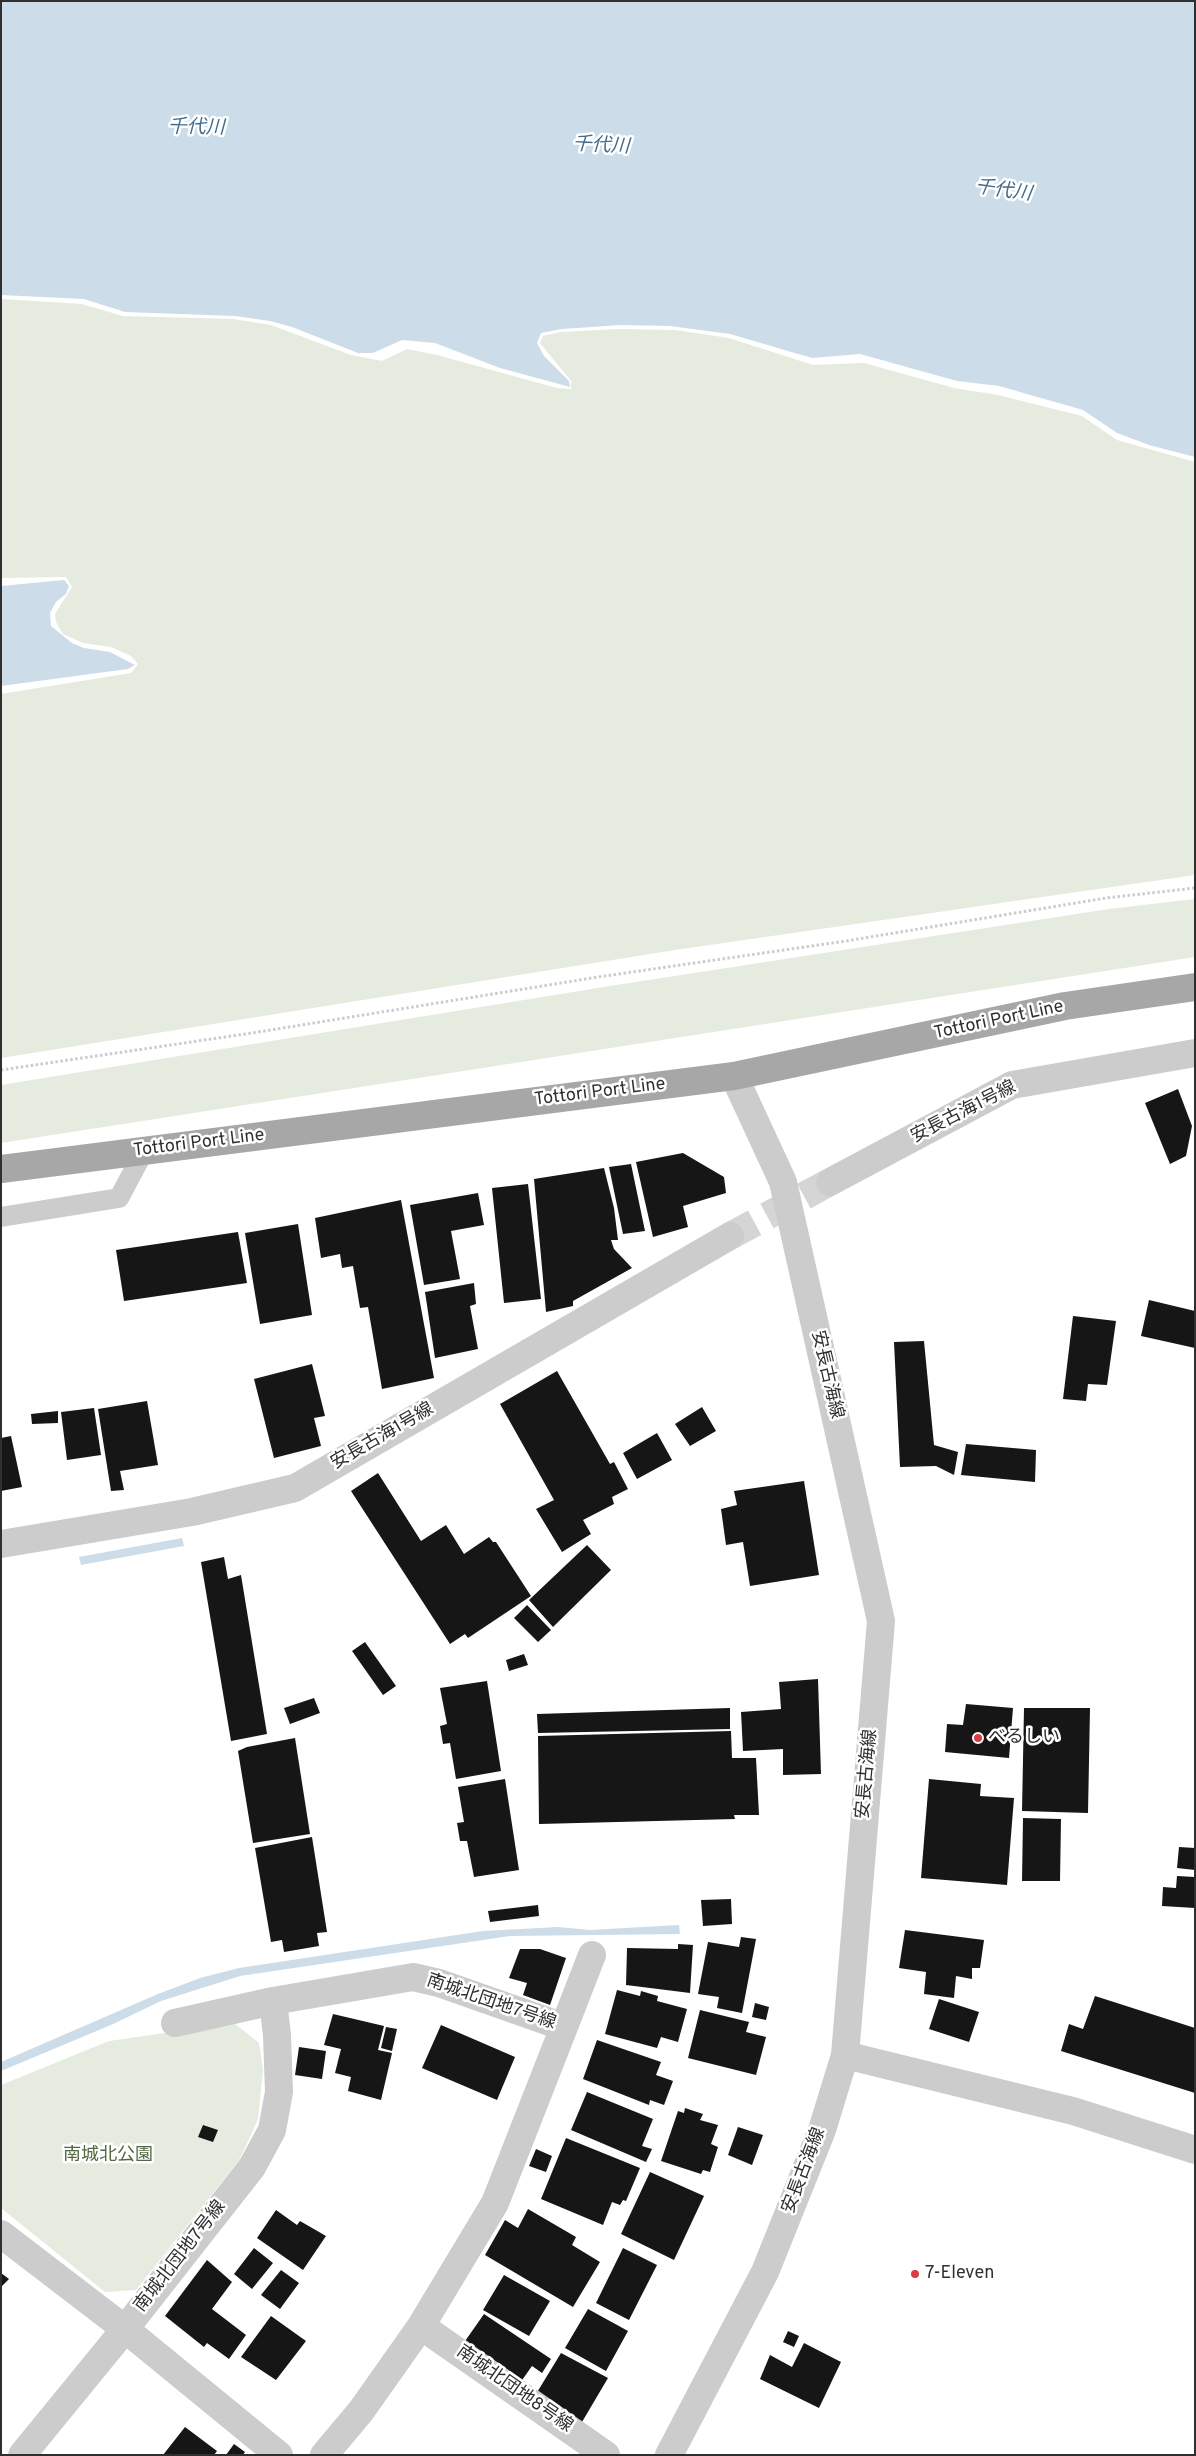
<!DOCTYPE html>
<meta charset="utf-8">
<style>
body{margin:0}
#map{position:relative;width:1196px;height:2456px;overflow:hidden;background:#fff;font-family:Overpass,sans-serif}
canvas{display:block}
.frame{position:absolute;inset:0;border:2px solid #2f2f2f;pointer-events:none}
</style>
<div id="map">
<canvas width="1196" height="2456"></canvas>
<div class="frame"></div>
</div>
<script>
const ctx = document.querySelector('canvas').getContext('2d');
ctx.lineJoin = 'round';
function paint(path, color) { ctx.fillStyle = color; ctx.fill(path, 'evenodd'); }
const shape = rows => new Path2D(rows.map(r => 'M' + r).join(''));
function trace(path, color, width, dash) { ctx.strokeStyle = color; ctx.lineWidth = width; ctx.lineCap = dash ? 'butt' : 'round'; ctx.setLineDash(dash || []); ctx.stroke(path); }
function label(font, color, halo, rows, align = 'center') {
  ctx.font = font + ' Overpass,"Noto Sans JP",sans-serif'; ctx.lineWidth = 5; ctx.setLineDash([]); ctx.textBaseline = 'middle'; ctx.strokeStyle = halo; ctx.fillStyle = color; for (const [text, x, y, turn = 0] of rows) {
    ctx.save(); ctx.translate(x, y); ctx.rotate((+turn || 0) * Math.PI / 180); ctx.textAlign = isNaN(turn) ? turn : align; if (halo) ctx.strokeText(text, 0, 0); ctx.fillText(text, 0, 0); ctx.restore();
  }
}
const green = shape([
 [1,299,82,304,123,316,233,319,271,325,351,355,382,361,407,349,437,355,557,388,571,389,571,381,540,343,543,336,561,332,618,329,675,330,729,338,813,365,864,363,954,388,998,395,1082,416,1117,440,1195,462,1195,875,675,950,1,1058,1,694,131,673,138,664,131,656,111,647,83,643,63,634,56,622,55,614,72,587,66,577,1,578],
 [1195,899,1195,957,1,1143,1,1085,610,986,1109,909],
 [234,2023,259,2043,263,2070,258,2119,250,2137,239,2160,136,2290,105,2292,1,2208,1,2085,109,2041]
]);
const water = shape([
 [1,1,1195,1,1195,457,1149,445,1117,433,1083,410,999,386,957,381,860,354,812,358,730,334,670,326,621,325,562,329,541,333,537,343,544,356,569,381,570,387,500,368,435,343,402,340,373,353,358,353,292,327,270,321,235,316,125,312,84,299,1,295],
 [64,580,69,586,66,594,56,602,50,613,51,626,72,643,84,648,110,652,135,665,128,669,1,686,1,586],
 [182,1538,184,1546,81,1565,79,1557],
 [679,1925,680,1934,510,1936,240,1976,161,2001,111,2025,1,2071,1,2062,158,1994,200,1978,239,1968,483,1931,558,1927,590,1930]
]);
const building = shape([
 [1178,1089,1192,1126,1186,1156,1170,1164,1145,1103],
 [683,1153,724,1177,726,1193,683,1206,688,1227,653,1237,636,1162],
 [631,1164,645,1231,623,1234,609,1167],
 [604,1168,614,1208,618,1240,611,1240,614,1249,632,1268,573,1301,573,1306,546,1312,534,1179],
 [528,1184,541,1299,504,1303,492,1188],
 [478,1193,484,1225,451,1231,460,1279,424,1285,410,1205],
 [401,1200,434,1378,382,1389,368,1307,360,1308,353,1266,342,1268,340,1254,321,1258,315,1218],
 [298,1224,312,1315,260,1324,245,1233],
 [238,1232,247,1283,124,1301,116,1250],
 [474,1283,476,1304,470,1306,478,1349,435,1358,425,1292],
 [1149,1300,1195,1311,1195,1348,1141,1336],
 [1073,1316,1116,1321,1107,1385,1088,1384,1086,1401,1063,1399],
 [924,1341,934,1445,958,1452,954,1475,936,1466,900,1467,894,1342],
 [312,1364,325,1416,314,1418,321,1446,274,1458,254,1379],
 [557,1371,610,1464,614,1462,628,1489,612,1497,614,1504,583,1520,591,1534,562,1552,536,1509,554,1500,500,1404],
 [147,1401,158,1465,120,1471,124,1490,111,1491,98,1409],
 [702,1407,716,1431,690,1446,675,1424],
 [94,1408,101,1455,67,1460,61,1412],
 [58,1411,58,1423,32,1424,31,1414],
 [657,1433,672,1460,637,1479,623,1453],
 [11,1436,22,1487,1,1491,1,1438],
 [966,1444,1036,1450,1035,1482,961,1475],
 [378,1473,421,1541,446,1525,464,1554,489,1537,493,1542,496,1542,531,1596,468,1638,465,1634,450,1644,351,1491],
 [804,1481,819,1575,750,1586,743,1542,726,1545,721,1509,737,1505,734,1491],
 [587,1545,611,1570,553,1627,529,1600],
 [224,1557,228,1579,241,1575,267,1734,231,1741,201,1562],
 [527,1605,551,1630,538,1642,514,1618],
 [365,1642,396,1686,383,1695,352,1651],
 [524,1654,528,1665,509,1671,506,1660],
 [818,1679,821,1774,783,1775,783,1749,743,1751,741,1712,781,1709,779,1682],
 [487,1681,501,1771,456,1779,450,1743,443,1744,440,1726,447,1724,440,1688],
 [314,1698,320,1713,290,1724,284,1708],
 [966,1704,1013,1708,1009,1758,945,1752,947,1724,963,1725],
 [730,1708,730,1729,538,1733,537,1714],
 [1024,1708,1090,1708,1088,1813,1022,1811],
 [731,1731,732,1758,756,1758,759,1815,734,1815,735,1819,539,1824,538,1736],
 [295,1738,310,1834,253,1843,238,1751,247,1747],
 [505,1779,519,1870,474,1877,467,1841,460,1841,457,1823,464,1822,458,1787],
 [929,1779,981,1784,980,1796,1014,1798,1007,1885,921,1878],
 [1023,1818,1061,1819,1060,1881,1022,1881],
 [312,1837,327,1932,317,1933,319,1946,284,1952,282,1940,271,1942,255,1848],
 [1179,1847,1195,1848,1195,1870,1177,1868],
 [1177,1876,1195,1877,1195,1908,1162,1906,1163,1887,1176,1888],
 [731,1899,732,1924,703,1926,701,1900],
 [538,1905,539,1916,490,1922,488,1911],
 [905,1930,984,1940,980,1968,972,1968,972,1979,956,1976,954,1998,924,1994,926,1972,899,1968],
 [741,1937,756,1939,742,2013,717,2008,719,1997,698,1994,708,1942,739,1947],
 [678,1944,693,1945,690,1993,626,1985,627,1948,678,1949],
 [520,1949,540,1949,566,1958,550,2005,523,1995,527,1983,509,1978],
 [617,1990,640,1996,641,1991,658,1996,657,2001,687,2009,678,2042,661,2037,657,2048,605,2034],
 [1095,1996,1195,2028,1195,2093,1061,2051,1069,2024,1083,2029],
 [939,1999,979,2012,969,2042,929,2029],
 [755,2003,769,2007,766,2020,752,2017],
 [700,2010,749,2022,746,2032,766,2037,756,2075,688,2058],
 [333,2014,384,2026,378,2050,392,2053,381,2100,348,2091,351,2077,335,2073,341,2049,324,2045],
 [441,2025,515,2057,497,2100,422,2068],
 [386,2027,397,2029,392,2051,381,2048],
 [597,2040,661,2062,656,2075,673,2081,664,2105,650,2100,649,2105,583,2079],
 [299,2047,326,2051,322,2079,295,2075],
 [587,2092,653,2119,642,2146,652,2149,646,2162,571,2130],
 [685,2108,703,2114,700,2120,718,2125,711,2144,718,2147,710,2172,703,2170,701,2174,661,2161,678,2111,684,2113],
 [203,2125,218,2130,213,2142,198,2137],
 [738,2127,763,2135,752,2165,728,2155],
 [566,2138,640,2168,626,2201,623,2200,620,2205,612,2202,603,2225,541,2199],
 [536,2149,552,2156,546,2172,529,2166],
 [650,2172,704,2196,674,2260,621,2234],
 [528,2209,576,2237,572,2245,600,2262,573,2307,485,2255,505,2220,518,2228],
 [276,2210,297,2225,300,2221,326,2236,303,2270,257,2238],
 [254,2248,273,2263,252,2289,234,2274],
 [623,2248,657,2265,629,2320,596,2303],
 [207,2260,232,2282,212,2309,246,2335,229,2359,207,2343,204,2347,165,2316],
 [281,2270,299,2283,280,2309,261,2295],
 [1,2273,9,2279,1,2287],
 [504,2275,550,2301,529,2336,483,2310],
 [588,2309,628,2331,606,2371,565,2348],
 [484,2314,551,2359,542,2373,532,2366,520,2383,463,2344],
 [271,2316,306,2341,276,2380,241,2357],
 [788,2331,799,2336,794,2347,783,2342],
 [804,2343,841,2362,819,2408,760,2379,770,2355,792,2367],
 [561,2353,608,2378,582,2422,536,2394],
 [185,2427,217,2451,214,2455,163,2455],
 [234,2444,245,2452,243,2455,226,2455]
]);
const minorTunnel = shape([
 [730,1236,830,1182]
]);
const path = shape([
 [1,1070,252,1033,598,977,846,941,1106,898,1195,888]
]);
const service = shape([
 [1,1217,119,1198,144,1151]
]);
const minor = shape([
 [830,1182,1012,1085,1195,1053],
 [1,1544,192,1512,295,1488,730,1236],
 [175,2023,273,2001],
 [564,2027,592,1955],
 [845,2055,1073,2111,1195,2150],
 [1,2234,125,2329,279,2455],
 [421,2326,606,2455],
 [22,2455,125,2329,252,2167,272,2130,279,2092,277,2035,273,2001,413,1977,439,1983,564,2027,495,2203,421,2326,361,2411,324,2455]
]);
const tertiary = shape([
 [669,2455,765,2272,822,2130,845,2055,881,1621,783,1182,734,1076]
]);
const primary = shape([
 [1,1169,734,1076,1065,1006,1195,987]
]);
const markers = [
 [978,1738,5,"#d83f44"],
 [915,2274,5,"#d83f44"]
];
const streetNames = [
 ["Tottori Port Line",999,1021,-12],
 ["Tottori Port Line",600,1093,-7],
 ["安長古海1号線",964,1113,-27],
 ["Tottori Port Line",199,1144,-7],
 ["安長古海線",826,1375,77],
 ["安長古海1号線",383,1437,-30],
 ["安長古海線",868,1774,-85],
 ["南城北団地7号線",491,2003,19],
 ["安長古海線",805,2171,-69],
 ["南城北団地7号線",181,2257,-52],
 ["南城北団地8号線",514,2390,35]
];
const poiNames = [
 ["べるしい",988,1738],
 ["7-Eleven",925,2274]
];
const parkNames = [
 ["南城北公園",108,2156]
];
const waterNames = [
 ["千代川",196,129,1],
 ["千代川",601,147,3],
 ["千代川",1003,192,8]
];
paint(green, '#e5ebde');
paint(water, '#ccdde9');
paint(building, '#161616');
trace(minorTunnel, '#d5d5d5', 28, [28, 14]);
trace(path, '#ccc', 3, [2.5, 2.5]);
trace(service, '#ccc', 20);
trace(minor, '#ccc', 28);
trace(tertiary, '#ccc', 28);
trace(primary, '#a7a7a7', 28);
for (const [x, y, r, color] of markers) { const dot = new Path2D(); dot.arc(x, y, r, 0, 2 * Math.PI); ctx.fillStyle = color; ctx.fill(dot); trace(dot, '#fff', 2); }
label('18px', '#2f2f2f', '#fff', streetNames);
label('18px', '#2f2f2f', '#fff', poiNames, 'left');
label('18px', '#516840', '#fff', parkNames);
label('italic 19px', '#436c8b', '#fff', waterNames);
</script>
